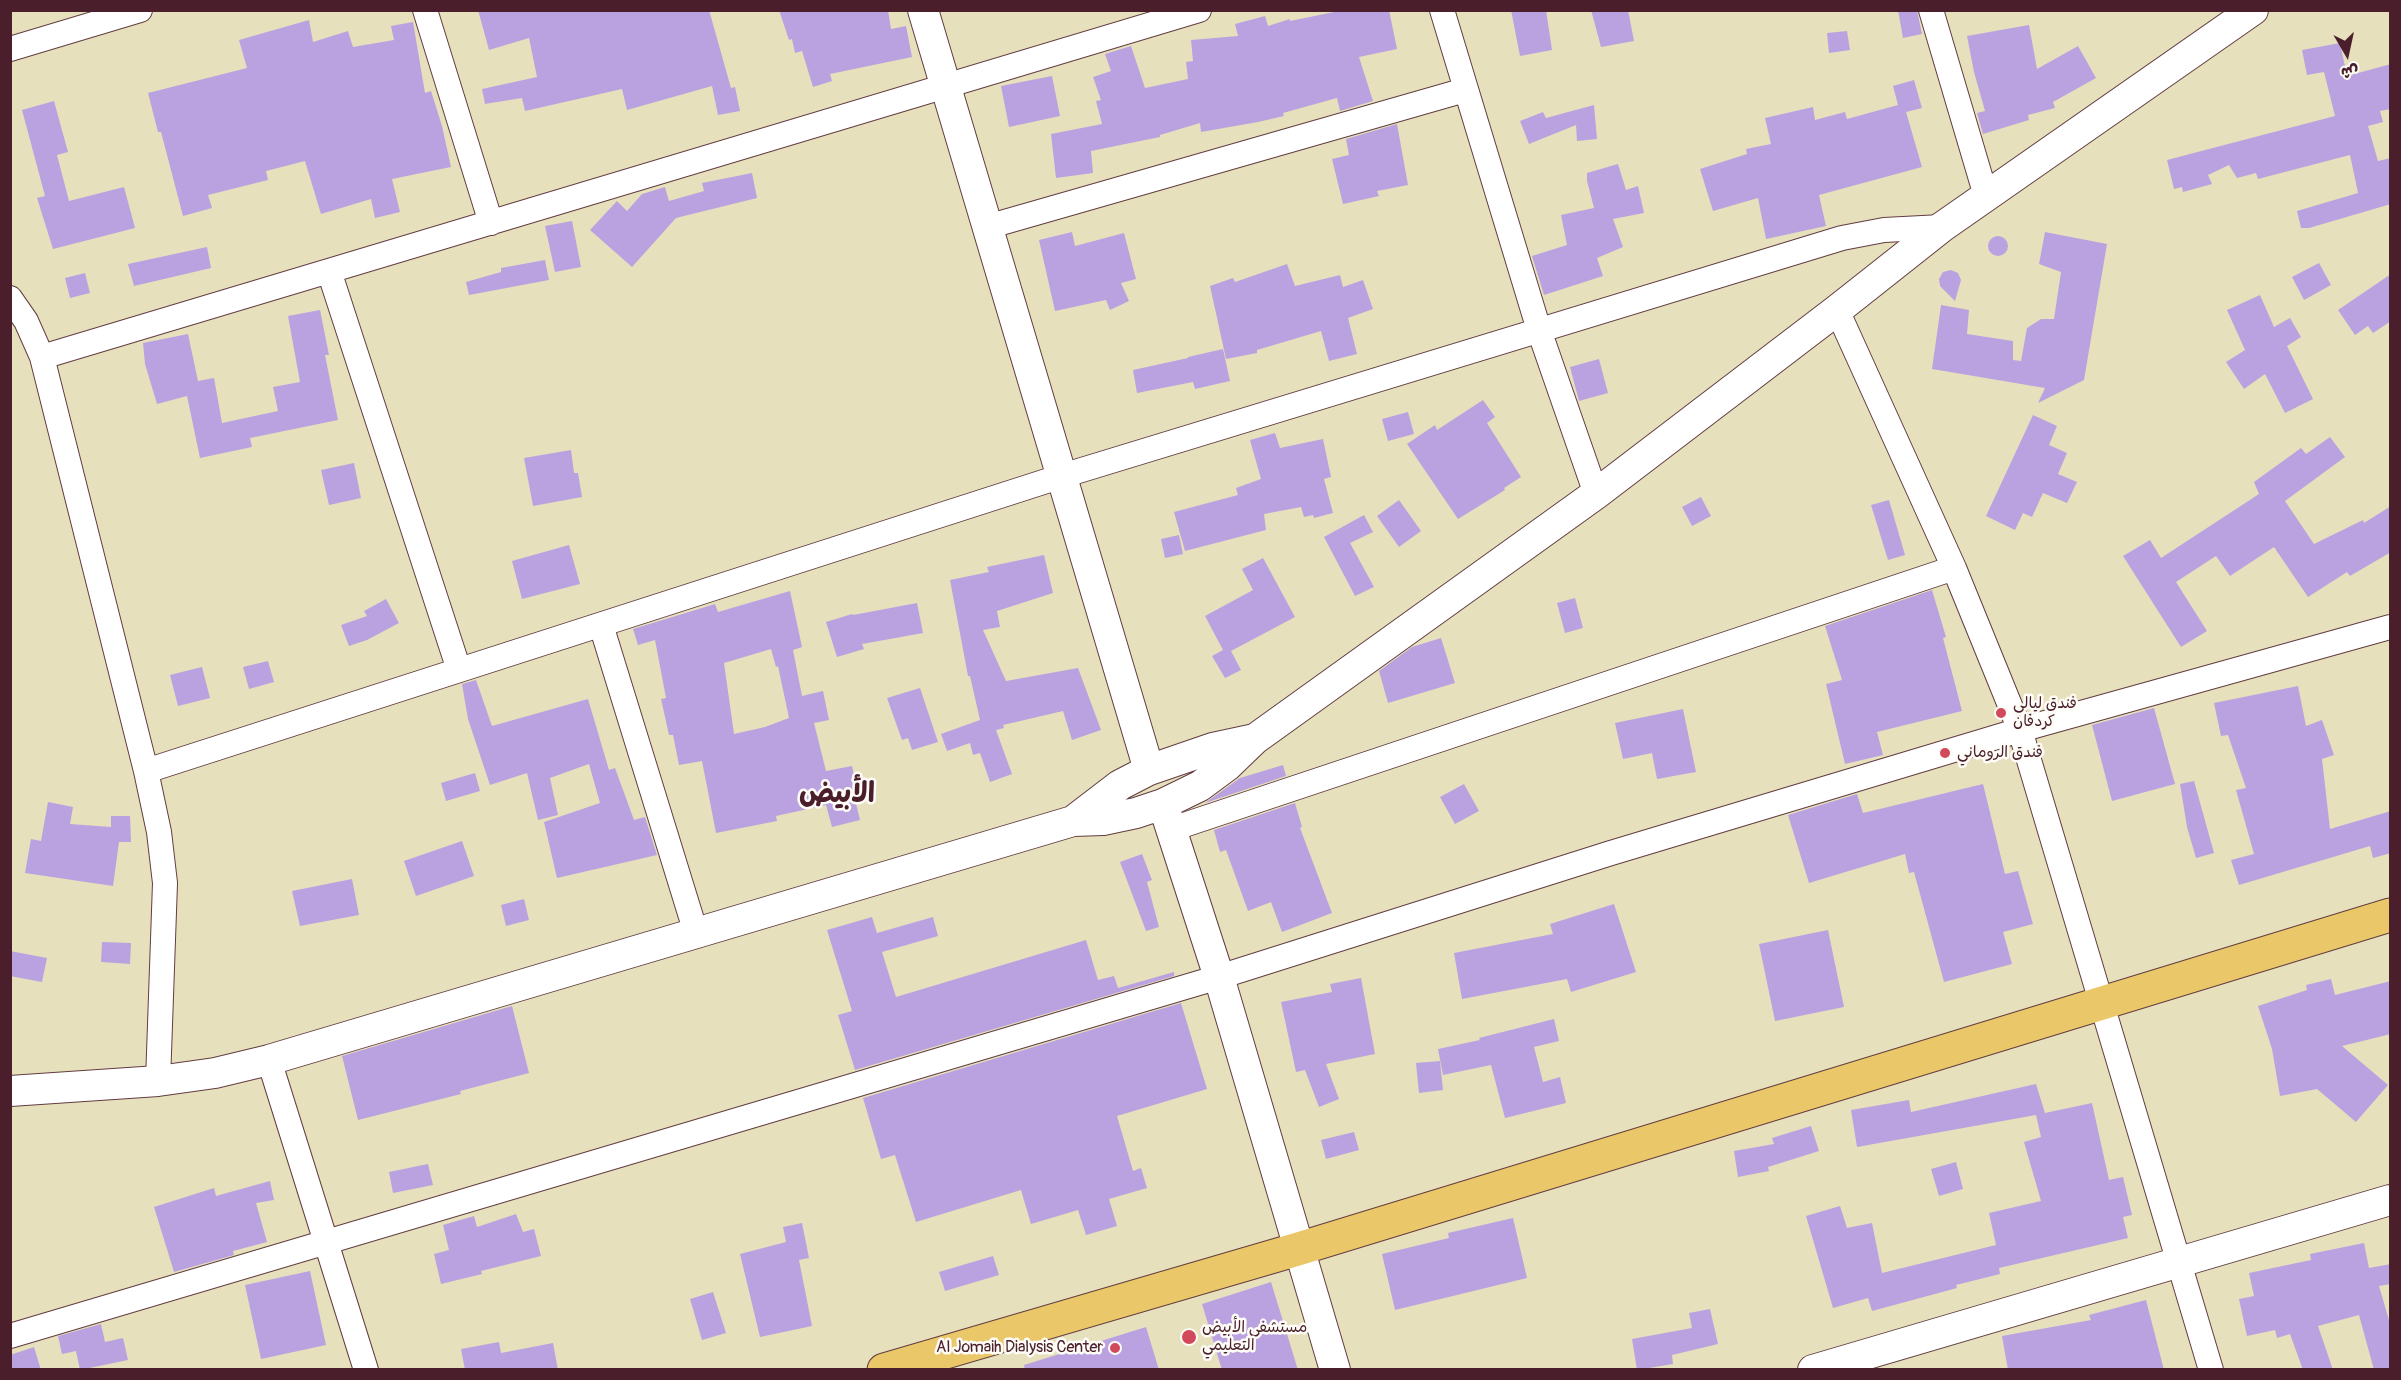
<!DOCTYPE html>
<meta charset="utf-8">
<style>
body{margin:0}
#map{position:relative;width:2401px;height:1380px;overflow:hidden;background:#e7e0bc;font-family:Pangolin,"Playpen Sans Arabic",sans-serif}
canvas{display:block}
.frame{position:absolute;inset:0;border:12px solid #4a1f2b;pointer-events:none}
.north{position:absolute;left:2317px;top:24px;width:60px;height:60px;-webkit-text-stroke:4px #fdfcf7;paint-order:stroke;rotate:171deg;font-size:16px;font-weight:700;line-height:24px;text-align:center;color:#4a1f2b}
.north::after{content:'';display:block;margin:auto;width:21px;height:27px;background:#4a1f2b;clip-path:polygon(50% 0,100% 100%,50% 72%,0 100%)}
</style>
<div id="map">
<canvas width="2401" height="1380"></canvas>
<div class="frame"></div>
<div class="north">ش</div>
</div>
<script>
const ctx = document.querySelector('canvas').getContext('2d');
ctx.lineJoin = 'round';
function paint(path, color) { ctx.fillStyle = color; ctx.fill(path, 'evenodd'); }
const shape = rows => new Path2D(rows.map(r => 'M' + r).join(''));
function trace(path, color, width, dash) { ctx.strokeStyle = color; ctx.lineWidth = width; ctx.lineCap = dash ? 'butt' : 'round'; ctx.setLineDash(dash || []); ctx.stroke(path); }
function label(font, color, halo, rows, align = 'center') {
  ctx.font = font + ' Pangolin,"Playpen Sans Arabic",sans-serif'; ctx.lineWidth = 5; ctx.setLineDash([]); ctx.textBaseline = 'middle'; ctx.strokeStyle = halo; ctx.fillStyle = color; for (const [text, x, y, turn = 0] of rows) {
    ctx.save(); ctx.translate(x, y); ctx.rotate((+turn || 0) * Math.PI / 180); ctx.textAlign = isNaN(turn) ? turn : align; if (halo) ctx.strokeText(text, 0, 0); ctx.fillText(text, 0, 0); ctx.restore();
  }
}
const building = shape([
 [478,10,709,10,731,88,735,87,740,111,718,115,712,86,627,110,622,89,525,111,522,98,485,104,482,89,537,77,529,38,489,50],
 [779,10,888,10,891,29,906,26,912,57,830,74,832,81,813,87,802,51,795,53,792,39,789,40],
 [1344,10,1389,10,1397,49,1359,57,1373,101,1340,111,1337,98,1283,113,1284,116,1258,122,1201,132,1200,123,1160,135,1160,137,1091,151,1093,173,1056,178,1051,134,1102,124,1096,101,1101,100,1093,77,1111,71,1105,54,1131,46,1145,88,1188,79,1186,62,1193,61,1191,40,1238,36,1235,24,1265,16,1268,26,1290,19,1290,21],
 [1511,10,1546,10,1552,50,1520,56],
 [1591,10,1628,10,1634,41,1601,47],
 [1898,10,1917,10,1922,34,1903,38],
 [309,20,313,42,348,31,353,47,394,40,391,26,413,22,425,93,431,91,442,126,451,167,392,179,400,212,375,218,371,199,321,214,305,161,266,171,268,180,208,195,212,208,183,216,161,132,158,132,148,93,247,68,239,40],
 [2029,25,2037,69,2078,46,2096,78,2053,102,2055,108,2028,115,2029,120,1983,134,1977,113,1985,111,1974,72,1967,36],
 [1847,31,1850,50,1829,53,1827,33],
 [2340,43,2347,76,2391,64,2391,109,2380,111,2383,122,2368,126,2378,161,2391,158,2391,204,2309,228,2301,228,2297,211,2358,193,2350,155,2258,179,2256,173,2237,178,2229,165,2208,175,2212,184,2183,192,2182,187,2174,189,2167,160,2335,116,2324,72,2307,75,2302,50],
 [1052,76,1060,116,1009,127,1001,86],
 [1914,80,1922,108,1906,112,1922,167,1819,195,1826,226,1766,239,1758,198,1713,211,1700,169,1747,154,1746,149,1771,144,1765,118,1813,107,1815,120,1845,112,1847,119,1898,105,1893,86],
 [54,101,68,152,57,155,69,201,124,187,135,228,53,249,37,198,45,196,22,110],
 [1594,105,1597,139,1577,141,1576,125,1529,144,1520,121,1543,112,1546,118],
 [1397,124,1408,185,1377,191,1379,196,1343,204,1332,159,1349,155,1346,139],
 [1618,164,1626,190,1638,186,1644,213,1613,219,1623,247,1597,258,1603,276,1544,295,1532,256,1567,245,1561,215,1594,208,1587,181,1587,173],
 [752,173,757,198,676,218,632,267,590,230,617,201,627,211,642,194,665,187,669,201,704,191,702,183],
 [572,221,581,267,555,272,545,226],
 [1072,232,1075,246,1124,233,1136,279,1121,283,1129,301,1110,310,1106,300,1055,311,1039,240],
 [2045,232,2107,244,2084,380,2038,403,2045,388,1932,369,1941,305,1969,310,1967,334,2013,341,2013,360,2021,361,2027,328,2041,319,2054,319,2061,272,2039,264],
 '1988 246a10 10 0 1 1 20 0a10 10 0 1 1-20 0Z',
 [207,247,211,268,134,286,128,264],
 [545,260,549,280,469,295,466,282,501,272,501,268],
 [2319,263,2331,285,2304,300,2292,277],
 [1287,264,1295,286,1340,275,1343,287,1363,280,1373,309,1348,318,1357,354,1329,361,1321,331,1257,350,1257,353,1226,359,1210,286,1233,278,1235,282],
 [1951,270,1958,273,1961,280,1955,301,1940,286,1939,279,1943,272],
 [85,273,90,293,70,298,65,278],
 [2391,274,2391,321,2373,333,2368,326,2355,335,2338,310],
 [2260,295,2274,327,2290,318,2301,337,2287,346,2313,399,2285,413,2265,374,2244,389,2226,362,2245,350,2227,310],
 [320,310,329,355,325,355,338,420,250,438,252,447,200,458,187,396,157,404,145,364,143,343,188,334,198,381,214,378,222,423,278,411,273,387,300,382,288,316],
 [1223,349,1230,381,1195,389,1193,382,1137,393,1133,370,1188,358,1188,357],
 [1599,359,1608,393,1579,401,1570,367],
 [1483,400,1495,417,1487,423,1521,477,1504,488,1505,490,1458,519,1407,444,1435,425,1437,430],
 [1408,412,1414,434,1388,441,1382,419],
 [2033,415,2057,426,2049,445,2067,453,2058,474,2077,482,2067,503,2043,493,2032,517,2023,513,2015,530,1986,516],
 [1275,433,1280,448,1323,439,1331,477,1324,479,1333,513,1314,518,1313,515,1304,517,1301,507,1264,514,1266,530,1185,551,1174,512,1238,495,1236,488,1261,479,1250,440],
 [2330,437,2345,457,2285,501,2314,544,2363,520,2364,523,2391,506,2391,552,2350,576,2347,572,2308,597,2274,547,2230,576,2216,556,2176,582,2207,631,2181,647,2123,556,2150,540,2161,558,2259,494,2254,482,2301,448,2306,454],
 [571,450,574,473,578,473,582,497,533,506,524,458],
 [354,463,361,498,329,505,321,470],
 [1701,497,1711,516,1692,526,1682,507],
 [1399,500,1421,531,1399,547,1377,516],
 [1889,500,1905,555,1888,560,1871,505],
 [1364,515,1373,532,1350,543,1374,587,1355,596,1324,537],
 [1179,535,1183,554,1165,558,1161,539],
 [569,545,580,584,522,599,512,561],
 [1044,555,1053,593,997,611,1000,627,983,630,1006,681,1078,668,1101,730,1072,740,1063,711,1003,725,1004,728,996,730,1012,774,990,782,980,753,973,755,970,743,947,751,941,734,980,720,970,676,968,676,950,580,989,572,987,567],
 [1263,558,1295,617,1231,651,1241,670,1225,678,1212,656,1223,650,1205,616,1253,590,1242,569],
 [1932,590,1946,637,1943,638,1962,711,1877,732,1883,755,1845,764,1826,684,1842,680,1825,626],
 [790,591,802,647,793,650,802,696,823,691,829,720,814,723,826,771,852,766,858,794,854,795,860,820,832,827,826,805,776,816,777,821,716,833,702,761,679,765,673,735,669,735,661,699,666,698,655,640,638,645,633,629,715,604,718,612],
 [771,649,776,667,778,666,789,718,765,727,734,734,724,663],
 [1575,598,1583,628,1565,633,1557,603],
 [386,599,399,623,367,640,349,646,341,625,367,616,364,611],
 [917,603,923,633,862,644,864,649,837,657,826,622,852,614,853,615],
 [1441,638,1455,683,1388,703,1379,671,1412,647],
 [268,661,274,682,249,689,243,667],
 [202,667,210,698,178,706,170,675],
 [476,680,492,726,588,699,609,770,615,768,634,820,645,817,657,855,557,878,544,822,600,803,589,764,550,778,558,815,538,820,527,773,490,785,468,719,462,684],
 [2298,686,2306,726,2322,720,2334,755,2322,759,2330,829,2391,811,2391,853,2373,858,2370,846,2239,885,2231,860,2254,854,2236,790,2246,788,2228,735,2221,736,2214,703],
 [920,688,938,742,912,750,908,738,902,740,887,698],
 [2154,708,2175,784,2112,801,2092,725],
 [1683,709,1696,772,1657,779,1652,753,1623,759,1615,723],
 [1283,765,1286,776,1205,803,1240,778],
 [475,773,480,791,446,801,441,783],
 [2194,781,2214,853,2196,858,2187,827,2180,784],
 [1464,784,1479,811,1455,824,1440,797],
 [1983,784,2005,874,2018,871,2033,924,2003,932,2012,964,1944,982,1914,872,1909,873,1905,854,1809,883,1788,815,1857,794,1863,813],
 [48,802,73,807,70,824,111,827,111,816,130,816,131,842,119,842,113,886,25,873,31,839,41,841],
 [1295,803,1302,827,1300,828,1332,913,1282,932,1271,902,1248,911,1226,850,1220,852,1214,830],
 [462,841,474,876,416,896,404,861],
 [1142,854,1152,880,1147,882,1159,927,1146,931,1120,862],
 [352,879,359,915,300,926,292,891],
 [524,899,529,920,506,926,501,905],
 [1614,904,1636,972,1571,992,1567,979,1462,999,1454,953,1553,934,1550,924],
 [872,917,877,933,933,917,938,936,882,952,896,997,1086,940,1098,980,1114,976,1118,988,1174,972,1174,976,855,1070,838,1015,852,1011,827,930],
 [1828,930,1844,1007,1775,1021,1759,944],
 [102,942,131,943,130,964,101,962],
 [10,951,47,958,42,982,10,976],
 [1361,978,1375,1054,1326,1064,1339,1099,1319,1107,1305,1070,1296,1072,1281,1002,1332,992,1330,984],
 [2331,979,2335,995,2391,981,2391,1034,2342,1046,2388,1085,2356,1122,2317,1089,2280,1096,2272,1049,2258,1006,2307,990,2306,985],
 [1181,1003,1207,1089,1117,1116,1133,1171,1141,1168,1147,1188,1109,1199,1117,1226,1086,1235,1078,1210,1031,1224,1021,1190,916,1222,895,1155,881,1159,863,1098],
 [512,1006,529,1073,460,1091,461,1094,358,1120,342,1056],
 [1554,1019,1559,1041,1534,1047,1543,1082,1560,1077,1566,1103,1505,1118,1491,1065,1443,1075,1438,1049,1480,1040,1479,1038],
 [1440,1061,1443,1090,1419,1093,1416,1063],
 [2036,1084,2045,1113,2092,1103,2109,1180,2123,1177,2132,1215,2123,1217,2128,1238,1999,1268,2000,1274,1956,1285,1957,1288,1872,1311,1868,1298,1833,1308,1806,1216,1840,1206,1847,1228,1872,1223,1882,1273,1996,1245,1989,1213,2041,1201,2024,1142,2041,1137,2036,1115,1857,1147,1851,1110,1909,1100,1911,1112],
 [1811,1126,1819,1151,1768,1167,1769,1171,1738,1177,1734,1151,1774,1144,1772,1138],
 [1354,1132,1359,1150,1326,1159,1321,1140],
 [1956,1162,1963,1189,1939,1196,1931,1169],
 [428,1164,433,1185,393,1193,389,1172],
 [270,1181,274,1200,256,1203,267,1242,233,1251,234,1255,174,1272,154,1207,214,1188,216,1196],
 [516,1214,523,1232,534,1229,541,1256,481,1271,482,1274,441,1284,434,1254,449,1250,443,1225,474,1216,477,1227],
 [1513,1218,1527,1278,1395,1310,1382,1254,1449,1238,1448,1233],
 [802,1223,809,1258,799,1260,812,1326,760,1337,740,1254,786,1242,783,1227],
 [2364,1243,2369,1268,2391,1264,2391,1284,2379,1286,2391,1327,2391,1370,2374,1370,2359,1315,2318,1326,2333,1370,2303,1370,2290,1334,2277,1338,2275,1330,2247,1336,2239,1299,2254,1296,2249,1273,2311,1260,2310,1254],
 [993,1256,999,1275,945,1291,939,1272],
 [310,1271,326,1345,261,1359,245,1285],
 [1271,1282,1298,1370,1222,1370,1202,1304],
 [713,1292,726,1333,702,1340,690,1299],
 [2146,1300,2164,1370,2008,1370,2002,1336,2091,1320,2089,1315],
 [1710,1309,1718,1344,1672,1355,1673,1364,1637,1370,1632,1339,1692,1328,1689,1313],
 [101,1324,105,1342,123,1338,128,1360,80,1370,76,1351,62,1354,58,1336],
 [1146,1327,1159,1370,1025,1370,1024,1365],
 [499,1342,501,1353,553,1343,558,1370,465,1370,461,1349],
 [34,1347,41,1370,10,1370,10,1355]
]);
const minor = shape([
 [425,10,491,223],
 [1442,10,1539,330,1596,494],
 [1931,10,1986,196],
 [10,49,140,10],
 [987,227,1465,90],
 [329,271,459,670],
 [10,298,26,321,42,357,146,771,159,832,165,883,158,1081],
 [1837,310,1954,568,2020,730,2211,1370],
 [42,357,1199,10],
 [601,625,696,933],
 [146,771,1062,476,1842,238,1884,230,1942,227],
 [1172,829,1954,568],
 [269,1060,366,1370],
 [10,1336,1219,977,1611,853,2020,730,2390,627]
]);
const tertiary = shape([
 [923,10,1149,770],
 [1163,804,1219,977,1335,1370],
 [1073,821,1120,785,1149,770,1213,748,1255,739],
 [10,1091,158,1081,215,1073,269,1060,1073,821,1103,820,1136,813,1163,804,1200,786,1227,766,1255,739,1596,494,1837,310,1942,227,2253,10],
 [1813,1370,2390,1200]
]);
const primary = shape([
 [884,1370,1298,1249,2390,915]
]);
const markers = [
 [2001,713,6,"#d1495b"],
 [1945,753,6,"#d1495b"],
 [1189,1337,8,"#d1495b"],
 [1115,1348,6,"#d1495b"]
];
const poiNames = [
 ["فندق ليالي",2013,704],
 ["كردفان",2013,722],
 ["فندق الروماني",1957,753],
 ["مستشفى الأبيض",1202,1328],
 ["التعليمي",1202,1346],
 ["Al Jomaih Dialysis Center",1103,1348,"right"]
];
const townNames = [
 ["الأبيض",837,795]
];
paint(building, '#baa2e1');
trace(minor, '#623c41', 26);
trace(tertiary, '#623c41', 32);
trace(primary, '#623c41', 35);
trace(minor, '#fff', 24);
trace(tertiary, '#fff', 30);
trace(primary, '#eac769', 33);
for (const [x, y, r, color] of markers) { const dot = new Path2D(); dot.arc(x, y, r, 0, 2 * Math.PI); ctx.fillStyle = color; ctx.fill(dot); trace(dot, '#fdfcf7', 2); }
label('16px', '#4a1f2b', '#fdfcf7', poiNames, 'left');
label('bold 28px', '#4a1f2b', '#fdfcf7', townNames);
</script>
